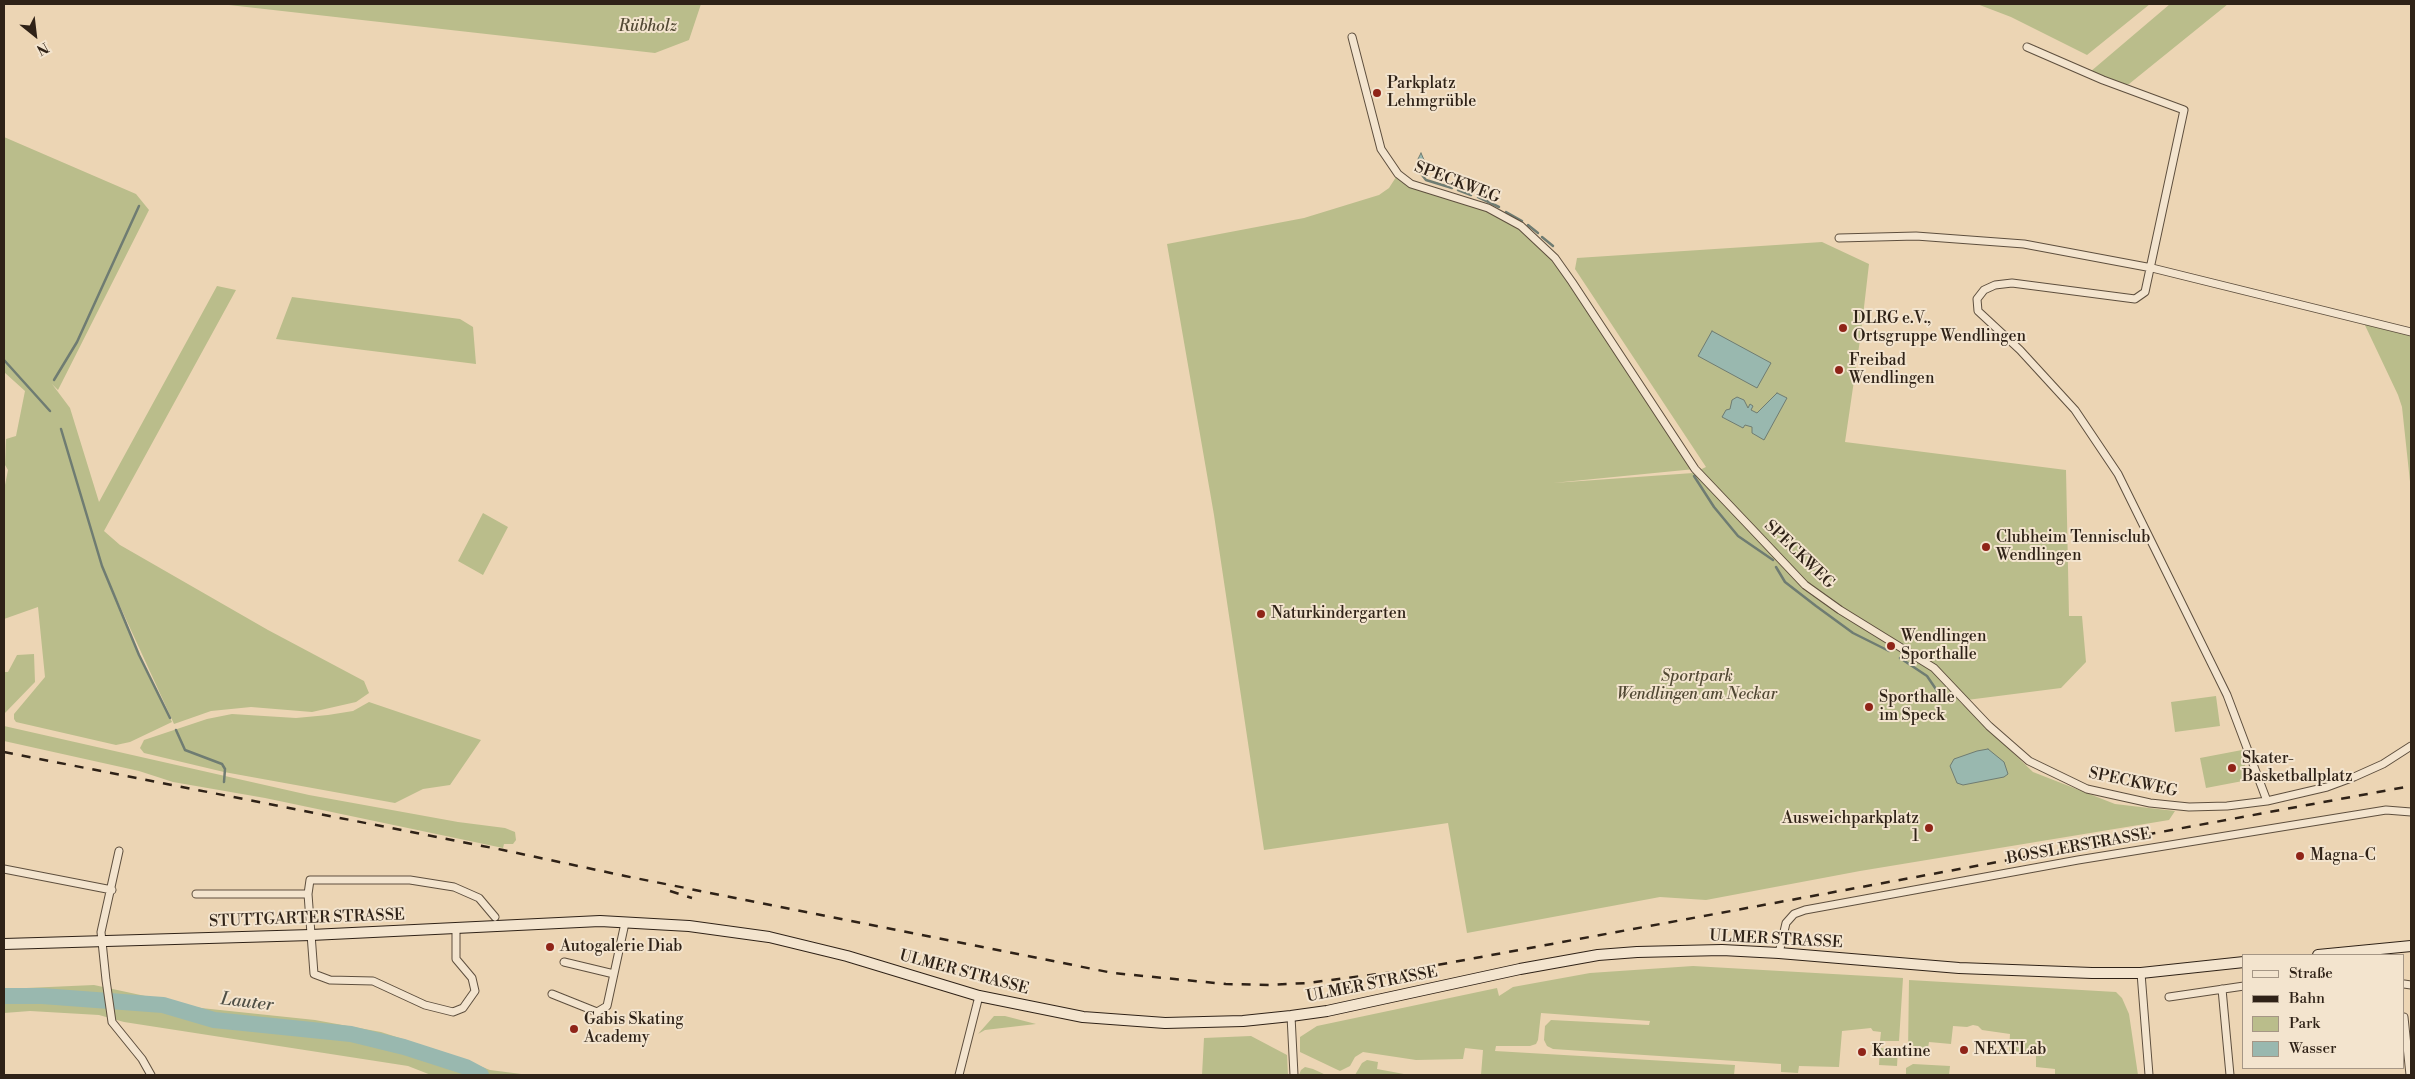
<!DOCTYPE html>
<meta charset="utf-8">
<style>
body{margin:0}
#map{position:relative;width:2415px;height:1079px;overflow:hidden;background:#ecd5b4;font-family:"Libre Bodoni",serif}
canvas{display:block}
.frame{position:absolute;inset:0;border:5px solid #2f2217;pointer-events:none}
.legend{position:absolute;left:2242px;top:954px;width:162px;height:115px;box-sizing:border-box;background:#f3e4ce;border:1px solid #a59685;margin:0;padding:6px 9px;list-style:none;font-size:15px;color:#2f2217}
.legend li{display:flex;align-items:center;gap:10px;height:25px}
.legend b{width:25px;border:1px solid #a59685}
.north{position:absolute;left:10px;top:10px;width:50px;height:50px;-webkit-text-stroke:4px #f3e4ce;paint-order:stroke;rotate:151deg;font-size:14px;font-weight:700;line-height:20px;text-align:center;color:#2f2217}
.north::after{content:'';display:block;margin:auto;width:18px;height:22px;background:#2f2217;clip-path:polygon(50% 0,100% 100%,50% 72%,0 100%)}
</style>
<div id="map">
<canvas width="2415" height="1079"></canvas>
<div class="frame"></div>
<ul class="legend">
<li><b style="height:6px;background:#f3e4ce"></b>Straße</li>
<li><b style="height:6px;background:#2f2217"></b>Bahn</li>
<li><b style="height:14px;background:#babd8b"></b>Park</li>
<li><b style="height:14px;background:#99b8af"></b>Wasser</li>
</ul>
<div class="north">N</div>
</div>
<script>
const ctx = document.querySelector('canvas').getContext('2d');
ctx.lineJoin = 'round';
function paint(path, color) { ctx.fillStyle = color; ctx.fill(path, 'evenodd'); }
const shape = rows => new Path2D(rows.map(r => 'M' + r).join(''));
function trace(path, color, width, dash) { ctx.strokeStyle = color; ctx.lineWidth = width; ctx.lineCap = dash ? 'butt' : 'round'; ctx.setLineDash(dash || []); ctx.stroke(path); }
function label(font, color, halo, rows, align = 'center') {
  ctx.font = font + ' "Libre Bodoni",serif'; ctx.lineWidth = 4; ctx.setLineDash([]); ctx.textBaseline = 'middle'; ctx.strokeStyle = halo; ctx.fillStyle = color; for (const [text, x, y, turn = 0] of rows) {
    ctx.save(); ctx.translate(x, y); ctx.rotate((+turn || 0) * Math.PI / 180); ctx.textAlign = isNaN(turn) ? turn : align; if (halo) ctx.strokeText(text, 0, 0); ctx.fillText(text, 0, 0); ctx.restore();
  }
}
const green = shape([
 [220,4,701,4,689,40,655,53],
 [1977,4,2150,4,2087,55,2011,17],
 [2170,4,2228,4,2129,84,2121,84,2090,72],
 [4,137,136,194,149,210,58,390,52,384,70,408,99,502,217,286,236,290,104,531,120,545,268,630,364,681,369,693,356,702,312,712,251,707,211,711,174,724,114,593,131,637,172,722,130,742,116,745,16,722,14,719,14,714,45,677,38,607,4,619,4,490,8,470,5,465,6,439,16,436,25,391,4,372],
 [1398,174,1411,184,1488,208,1521,226,1555,258,1695,469,1553,483,1693,473,1706,467,1575,269,1577,258,1822,242,1869,264,1861,333,1845,442,2066,470,2069,616,2082,616,2086,662,2061,688,1959,701,2033,772,2115,804,2175,811,2169,820,1860,871,1706,900,1660,897,1467,933,1448,823,1264,850,1214,515,1167,244,1304,218,1379,195,1389,188],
 [292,297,460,319,473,327,476,364,276,339],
 [2363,321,2411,332,2411,491,2402,407,2398,395],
 [483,513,508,527,483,575,458,561],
 [34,654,35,682,4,714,4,672,8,672,17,655],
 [2216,696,2220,726,2175,732,2171,702],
 [369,702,481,740,450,785,423,789,395,803,224,772,144,753,140,748,144,740,207,719,232,714,296,718,328,715,353,711],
 [4,726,309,795,458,822,505,828,515,832,516,840,513,844,504,844,503,848,265,798,173,782,139,771,4,741],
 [2242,750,2248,780,2206,788,2200,758],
 [1693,966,1903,978,1899,1041,1880,1041,1881,1032,1873,1031,1871,1028,1842,1031,1839,1067,1799,1066,1798,1073,1781,1072,1781,1064,1553,1049,1547,1046,1544,1040,1545,1026,1551,1020,1649,1025,1650,1021,1541,1013,1538,1040,1536,1044,1530,1046,1496,1046,1495,1051,1735,1065,1734,1075,1481,1075,1483,1050,1465,1048,1463,1059,1416,1060,1363,1052,1355,1057,1350,1066,1340,1071,1300,1052,1300,1037,1317,1026,1497,988,1499,996,1513,987,1590,973],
 [1909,980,2116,992,2122,998,2129,1014,2138,1075,2055,1075,2055,1069,2036,1067,2036,1053,2009,1051,2010,1034,1982,1030,1978,1026,1973,1025,1967,1027,1953,1026,1951,1044,1929,1042,1927,1054,1924,1057,1912,1056,1908,1052],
 [94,985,201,1008,315,1020,381,1032,446,1053,490,1070,529,1075,431,1075,408,1066,124,1022,99,1015,30,1011,4,1013,4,989],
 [994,1016,1005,1016,1036,1024,985,1030,978,1034],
 [1251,1036,1287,1055,1288,1075,1202,1075,1204,1038],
 [1880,1048,1898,1049,1897,1066,1879,1065],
 [1367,1060,1378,1062,1377,1069,1404,1074,1456,1075,1355,1075,1362,1063],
 [1913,1064,1950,1066,1949,1075,1906,1075,1906,1068],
 [1305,1067,1313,1069,1326,1075,1299,1075,1301,1070]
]);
const water = shape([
 [1421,153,1428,169,1422,175,1418,159,1421,153],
 [1712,331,1771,363,1757,388,1698,356,1712,331],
 [1777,393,1787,398,1764,440,1752,433,1752,427,1745,425,1743,428,1722,417,1726,410,1730,409,1732,400,1737,397,1744,400,1748,408,1750,404,1753,406,1751,410,1757,413,1777,393],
 [1988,749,2004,762,2008,774,2004,777,1963,785,1957,783,1950,766,1954,759,1977,751,1988,749]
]);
const stream = shape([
 [1422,175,1426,180,1452,188],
 [1458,190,1471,195],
 [1478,197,1499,207],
 [1506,212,1522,221],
 [1528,225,1538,233],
 [1542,237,1553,246],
 [4,360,50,411],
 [54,380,77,342,139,206],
 [61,429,102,566,139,655,170,718],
 [1694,476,1714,507,1738,536,1773,560],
 [1776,567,1785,582,1816,606,1853,633,1889,651],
 [1900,658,1927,676,1944,701],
 [176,730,185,750,222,764,225,769,224,782]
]);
const river = shape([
 [4,996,42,996,163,1005,214,1020,351,1034,404,1047,466,1067,481,1075]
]);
const minor = shape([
 [1352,37,1381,149,1398,174,1411,184,1488,208,1521,226,1555,258,1572,282,1695,469,1753,530,1805,585,1840,610,1934,668,1989,726,2029,761,2087,789,2150,803,2189,807,2227,806,2267,801,2327,787,2354,777,2383,764,2411,746],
 [2027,47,2103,80,2184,110,2145,292,2135,299,2012,283,1995,285,1984,290,1977,299,1978,311,2020,350,2075,410,2118,474,2227,695,2267,801],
 [1839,238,1916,236,2024,244,2152,268,2411,332],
 [119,851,101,932,106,980,112,1022,142,1059,151,1075],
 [4,869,112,890],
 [196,894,308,894],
 [456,928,456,959,472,978,475,991,463,1008,453,1012,425,1005,373,981,330,980,314,974,308,894,310,880,410,880,454,887,479,898,495,917],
 [1779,953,1786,923,1794,914,1805,910,2078,860,2386,810,2411,812],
 [564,962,614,974],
 [2141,973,2149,1075],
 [2404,984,2411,985],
 [2222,989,2230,1075],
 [552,994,597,1012,607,1006,625,923],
 [2169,997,2244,986],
 [1291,1016,1294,1075],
 [2404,1017,2410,1075],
 [959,1075,979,996]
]);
const secondary = shape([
 [4,944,311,935,600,921,689,926,769,937,847,956,979,996,1083,1017,1165,1023,1243,1021,1291,1016,1327,1011,1520,969,1598,955,1637,952,1722,950,1779,953,1959,968,2092,973,2141,973,2244,962],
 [2318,955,2411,946]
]);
const rail = shape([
 [4,752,503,850,625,876,1113,973,1226,984,1269,985,1307,983,1410,970,2411,786],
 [670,891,692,898]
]);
const markers = [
 [1377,93,5,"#8f2418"],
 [1843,328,5,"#8f2418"],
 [1839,370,5,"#8f2418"],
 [1986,547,5,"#8f2418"],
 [1261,614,5,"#8f2418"],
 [1891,646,5,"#8f2418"],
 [1869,707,5,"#8f2418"],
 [2232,768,5,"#8f2418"],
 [1929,828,5,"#8f2418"],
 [2300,856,5,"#8f2418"],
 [550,947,5,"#8f2418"],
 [574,1029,5,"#8f2418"],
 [1964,1050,5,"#8f2418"],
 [1862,1052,5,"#8f2418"]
];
const parkNames = [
 ["Rübholz",648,27],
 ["Sportpark",1697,677],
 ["Wendlingen am Neckar",1697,695]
];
const poiNames = [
 ["Parkplatz",1387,84],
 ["Lehmgrüble",1387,102],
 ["DLRG e.V.,",1853,319],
 ["Ortsgruppe Wendlingen",1853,337],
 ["Freibad",1849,361],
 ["Wendlingen",1849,379],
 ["Clubheim Tennisclub",1996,538],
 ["Wendlingen",1996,556],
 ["Naturkindergarten",1271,614],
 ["Wendlingen",1901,637],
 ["Sporthalle",1901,655],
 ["Sporthalle",1879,698],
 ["im Speck",1879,716],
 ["Skater-",2242,759],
 ["Basketballplatz",2242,777],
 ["Ausweichparkplatz",1919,819,"right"],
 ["1",1919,837,"right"],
 ["Magna-C",2310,856],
 ["Autogalerie Diab",560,947],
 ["Gabis Skating",584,1020],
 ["Academy",584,1038],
 ["NEXTLab",1974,1050],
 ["Kantine",1872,1052]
];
const streetNames = [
 ["SPECKWEG",1457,183,21],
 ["SPECKWEG",1799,555,44],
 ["SPECKWEG",2133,783,12],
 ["BOSSLERSTRASSE",2079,847,-10],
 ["STUTTGARTER STRASSE",307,919,-2],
 ["ULMER STRASSE",1776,940,3],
 ["ULMER STRASSE",964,973,15],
 ["ULMER STRASSE",1372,985,-11]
];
const waterNames = [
 ["Lauter",247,1003,7]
];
paint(green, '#babd8b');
paint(water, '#99b8af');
trace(water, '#6f7c72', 1);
trace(stream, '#6f7c72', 2.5);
trace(river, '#99b8af', 16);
trace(minor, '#5e4f3e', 9);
trace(secondary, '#2f2217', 12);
trace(minor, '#f3e4ce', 7);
trace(secondary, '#f3e4ce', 10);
trace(rail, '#2f2217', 2.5, [9, 9]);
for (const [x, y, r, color] of markers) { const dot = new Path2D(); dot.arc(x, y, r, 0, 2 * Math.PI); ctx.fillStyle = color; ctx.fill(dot); trace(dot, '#f3e4ce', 2); }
label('italic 16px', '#524934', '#f3e4ce', parkNames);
label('16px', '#2f2217', '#f3e4ce', poiNames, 'left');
label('16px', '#2f2217', '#f3e4ce', streetNames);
label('italic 18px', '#4f4f45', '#f3e4ce', waterNames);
</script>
